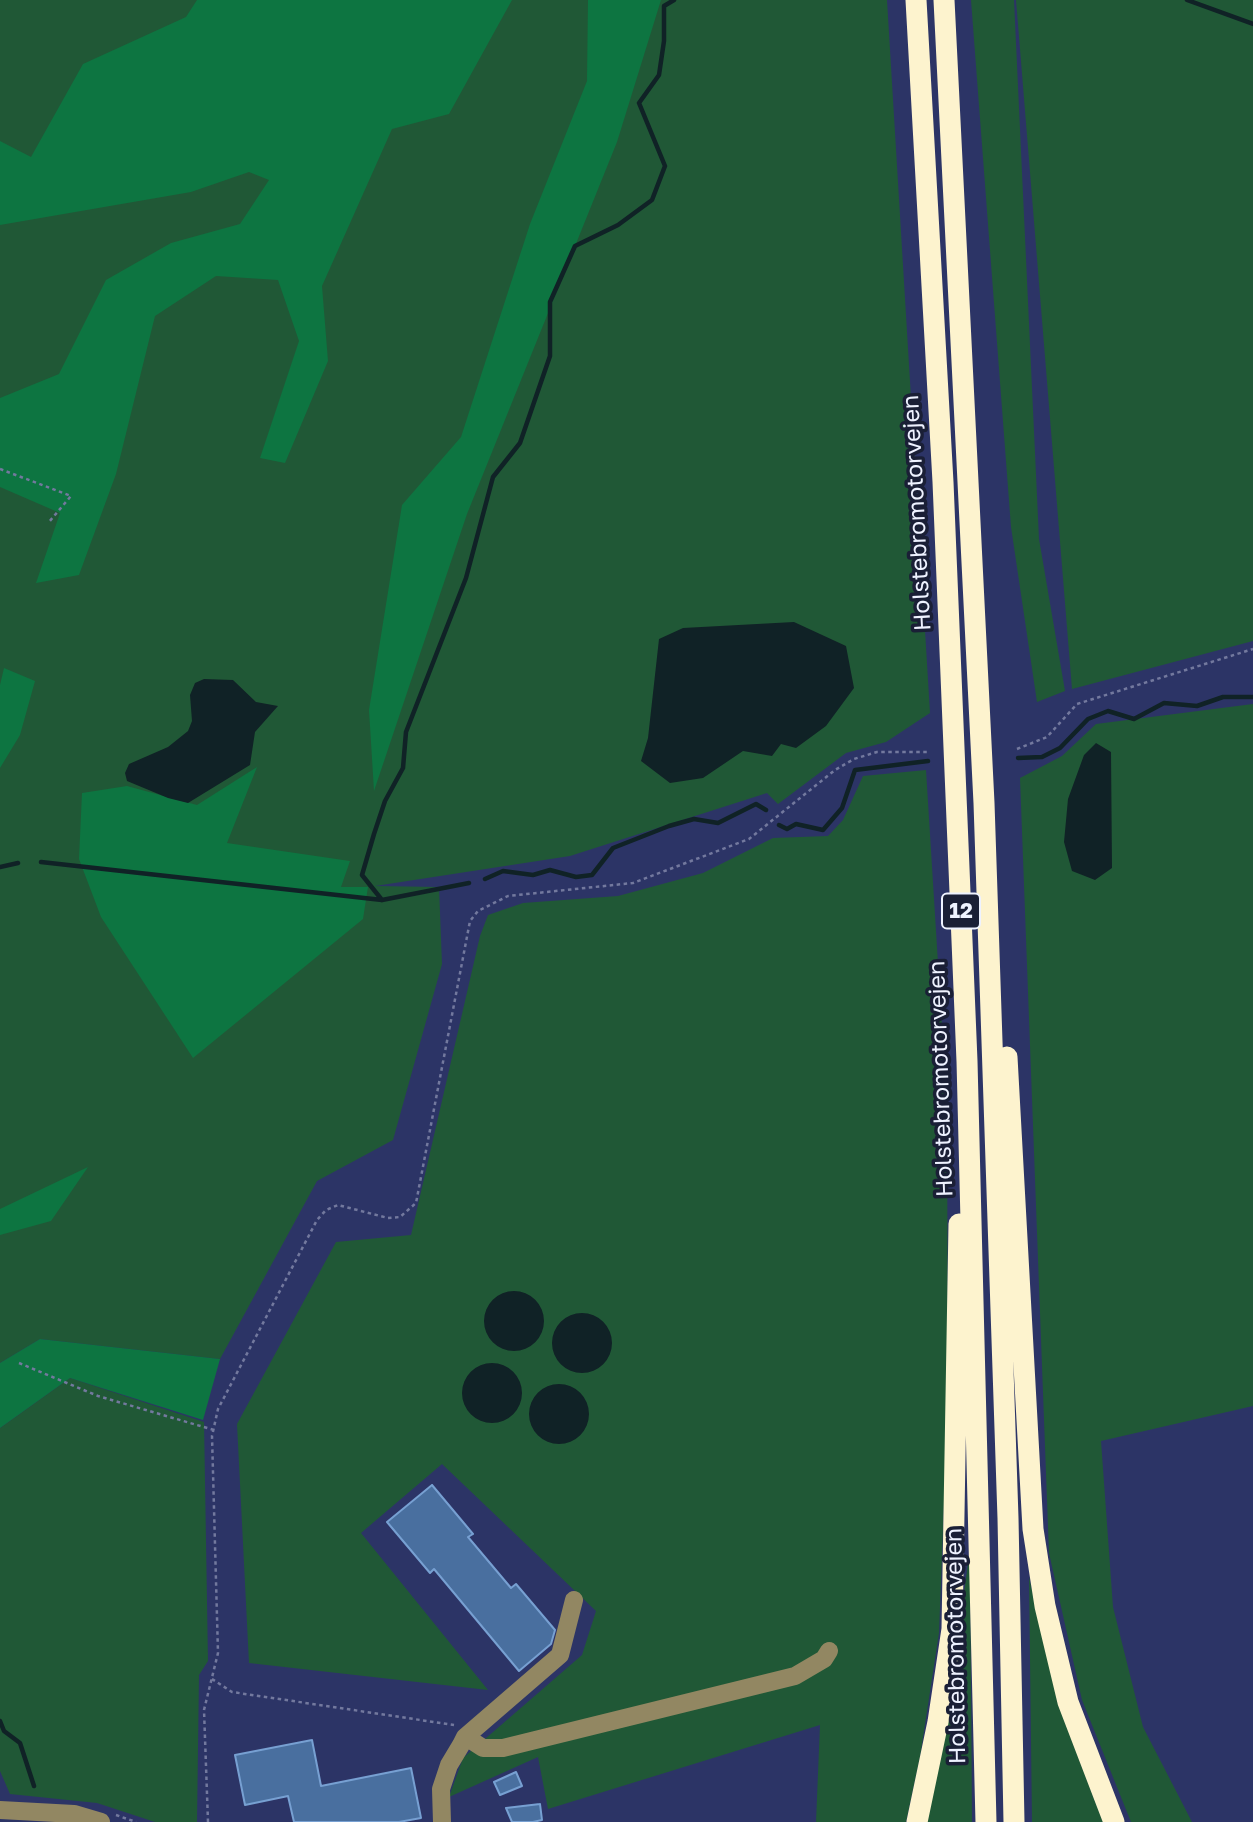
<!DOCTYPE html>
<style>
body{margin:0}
canvas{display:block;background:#2c3466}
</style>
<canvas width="1253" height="1822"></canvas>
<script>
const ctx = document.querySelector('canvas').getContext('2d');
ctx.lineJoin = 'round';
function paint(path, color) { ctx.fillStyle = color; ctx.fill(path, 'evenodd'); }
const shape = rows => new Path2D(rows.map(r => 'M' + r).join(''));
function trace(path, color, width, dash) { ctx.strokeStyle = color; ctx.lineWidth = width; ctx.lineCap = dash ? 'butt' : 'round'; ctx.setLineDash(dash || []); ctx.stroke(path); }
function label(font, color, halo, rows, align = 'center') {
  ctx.font = font + ' "Golos Text",sans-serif'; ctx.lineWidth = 7; ctx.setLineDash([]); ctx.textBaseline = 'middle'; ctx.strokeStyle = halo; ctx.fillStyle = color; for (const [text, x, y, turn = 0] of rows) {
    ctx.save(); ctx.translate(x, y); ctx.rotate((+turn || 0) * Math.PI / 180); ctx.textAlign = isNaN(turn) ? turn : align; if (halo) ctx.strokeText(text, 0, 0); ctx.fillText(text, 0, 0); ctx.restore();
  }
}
const green = shape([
 [0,0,887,0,930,713,886,742,846,753,778,804,767,793,570,856,375,886,439,887,442,964,393,1140,317,1181,220,1359,40,1339,0,1363],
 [971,0,1014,0,1039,539,1065,691,1037,702,1011,527],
 [1016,0,1253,0,1253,641,1072,689],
 [1253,704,1253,1406,1101,1441,1113,1607,1143,1727,1192,1822,1131,1822,1082,1700,1049,1553,1020,778,1062,756,1096,724],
 [926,770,947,1108,948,1401,939,1633,920,1757,906,1822,816,1822,820,1725,548,1809,538,1757,449,1797,463,1758,582,1655,596,1611,442,1464,361,1533,488,1690,249,1663,237,1424,336,1242,411,1235,480,936,488,915,523,903,618,896,703,873,773,838,828,836,843,820,863,776],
 [70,1378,204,1422,208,1661,199,1675,197,1822,155,1822,97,1803,10,1794,0,1771,0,1428],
 [970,1549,972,1822,927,1822,949,1702],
 [1029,1577,1058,1704,1103,1822,1032,1822]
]);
const forest = shape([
 [197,0,512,0,449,114,392,129,322,286,328,361,285,463,260,458,299,341,278,280,216,276,155,316,116,474,79,575,36,583,60,513,0,487,0,398,59,374,106,280,171,243,240,224,269,180,249,172,191,192,0,225,0,141,31,157,83,64,186,17],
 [588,0,661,0,617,142,467,514,374,791,369,710,402,505,461,437,530,224,587,81],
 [4,668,35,681,20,735,0,768,0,685],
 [257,767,227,843,350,861,341,887,368,887,363,919,193,1058,101,917,79,859,82,793,127,786,197,805],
 [88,1167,51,1221,0,1235,0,1209],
 [40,1339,220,1359,203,1420,70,1378,0,1428,0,1363]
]);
const water = shape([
 [794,622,846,646,854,688,826,726,796,748,781,744,772,756,743,751,703,778,670,783,641,761,648,738,659,639,683,628],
 [204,679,233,680,256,702,278,706,255,732,250,765,188,803,168,798,127,781,125,773,129,764,168,747,188,731,192,721,190,695,195,683],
 [1096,743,1111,752,1112,868,1095,880,1072,871,1064,842,1068,799,1084,755],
 '484 1321a30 30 0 1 1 60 0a30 30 0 1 1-60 0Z',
 '552 1343a30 30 0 1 1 60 0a30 30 0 1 1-60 0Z',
 '462 1393a30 30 0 1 1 60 0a30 30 0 1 1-60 0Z',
 '529 1414a30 30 0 1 1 60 0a30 30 0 1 1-60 0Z'
]);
const stream = shape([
 [1187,0,1253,24],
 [1018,758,1042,757,1060,748,1088,719,1108,711,1134,719,1164,703,1197,706,1223,697,1253,697],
 [779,825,787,829,796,824,823,830,842,808,855,770,928,761],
 [41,862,382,900,469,883],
 [0,867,18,863],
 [485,879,503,871,533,875,550,870,576,877,592,875,613,848,669,826,694,819,718,823,756,804,766,810],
 [382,900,362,875,374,834,385,801,403,768,406,732,466,578,493,477,520,443,550,356,550,302,575,246,618,225,652,200,665,166,639,103,659,75,664,41,664,6,674,0],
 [0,1721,4,1731,20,1743,34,1786]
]);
const building = shape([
 [432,1485,473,1534,468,1537,511,1588,516,1584,555,1630,551,1644,519,1671,434,1569,430,1573,387,1522,432,1485],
 [312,1740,321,1786,411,1768,421,1818,399,1822,294,1822,288,1796,245,1805,235,1755,312,1740],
 [516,1772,522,1786,500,1795,494,1782,516,1772],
 [540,1804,542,1820,533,1822,512,1822,506,1808,540,1804]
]);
const path = shape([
 [0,469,71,496,49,522],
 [1017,749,1047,737,1077,704,1253,649],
 [19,1363,98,1396,214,1430],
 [212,1679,232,1692,454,1725],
 [116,1815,136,1822],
 [208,1822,204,1710,218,1653,212,1436,218,1409,317,1220,326,1210,338,1205,388,1218,400,1217,416,1203,470,921,478,911,508,896,633,883,749,839,835,770,854,759,877,752,927,752]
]);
const minor = shape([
 [466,1737,483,1748,503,1748,795,1676,824,1659,829,1651],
 [0,1810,74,1814,101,1822],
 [442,1822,441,1789,449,1765,461,1745,465,1737,560,1655,574,1600]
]);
const highway = shape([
 [916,0,943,482,967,1061,986,1822],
 [944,0,984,803,1008,1518,1014,1822],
 [1007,1057,1033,1529,1045,1606,1068,1702,1114,1822],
 [917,1822,938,1722,952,1629,959,1224]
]);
const shields = [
 [961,911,38]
];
const shieldNames = [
 ["12",961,911]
];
const streetNames = [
 ["Holstebromotorvejen",917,513,-93],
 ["Holstebromotorvejen",941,1079,-92],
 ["Holstebromotorvejen",956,1646,-91]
];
paint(green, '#205836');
paint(forest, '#0d7541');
paint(water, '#102226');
trace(stream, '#102226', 4.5);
paint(building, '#496f9f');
trace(building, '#77a0d2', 2);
trace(path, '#73799e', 2.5, [3.5, 3.5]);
trace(minor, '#928762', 18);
trace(highway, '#fdf3ce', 21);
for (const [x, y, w] of shields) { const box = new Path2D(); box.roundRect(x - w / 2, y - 17.5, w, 35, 5); ctx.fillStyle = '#1a1f36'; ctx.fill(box); trace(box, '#eef2ff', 2); }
label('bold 21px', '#eef2ff', null, shieldNames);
label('23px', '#eef2ff', '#1a1f36', streetNames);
</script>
